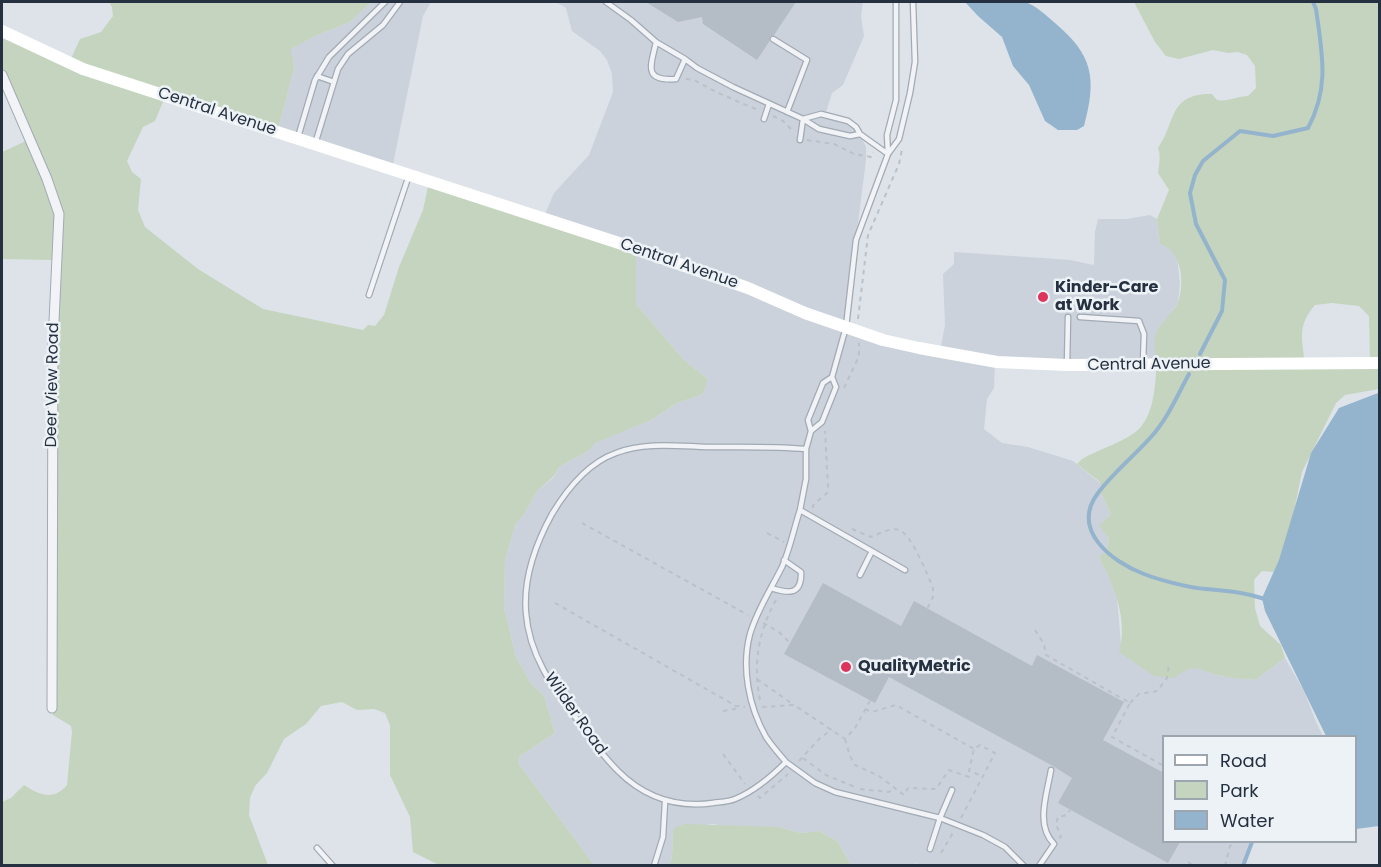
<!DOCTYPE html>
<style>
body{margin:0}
#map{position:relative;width:1381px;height:867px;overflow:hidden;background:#dde3e9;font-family:Poppins,sans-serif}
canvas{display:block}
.frame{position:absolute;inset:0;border:3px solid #253141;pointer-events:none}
.legend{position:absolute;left:1162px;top:735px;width:195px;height:108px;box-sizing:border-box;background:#edf2f6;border:2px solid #9da5ae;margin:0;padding:8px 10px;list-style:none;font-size:18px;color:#253141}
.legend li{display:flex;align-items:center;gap:12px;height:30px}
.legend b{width:30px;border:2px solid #9da5ae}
</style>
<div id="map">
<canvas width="1381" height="867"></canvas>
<div class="frame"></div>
<ul class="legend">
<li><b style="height:8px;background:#fff"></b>Road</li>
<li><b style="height:16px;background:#c5d4be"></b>Park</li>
<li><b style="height:16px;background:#94b4cd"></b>Water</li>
</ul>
</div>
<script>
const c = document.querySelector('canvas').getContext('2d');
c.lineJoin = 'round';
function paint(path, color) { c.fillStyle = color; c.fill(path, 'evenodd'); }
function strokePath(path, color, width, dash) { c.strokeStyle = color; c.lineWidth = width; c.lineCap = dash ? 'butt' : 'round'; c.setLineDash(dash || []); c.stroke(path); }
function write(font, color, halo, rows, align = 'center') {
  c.font = font + ' Poppins,sans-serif'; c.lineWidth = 5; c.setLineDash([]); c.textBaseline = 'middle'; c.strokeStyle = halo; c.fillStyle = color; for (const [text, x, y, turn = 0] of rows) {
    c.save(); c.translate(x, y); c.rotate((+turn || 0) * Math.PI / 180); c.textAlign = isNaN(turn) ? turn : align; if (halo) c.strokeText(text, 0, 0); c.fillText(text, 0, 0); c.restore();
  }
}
paint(new Path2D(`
 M371,2h60l-8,14 -31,153 -115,-36 17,-64 -4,-20 23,-12 37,-15z
 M556,2h307l-2,14 3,20 -21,49 -11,8 -6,19 30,15 10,20v13l-21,165 95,27 5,-27 -2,-51 11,-10v-12l116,8 24,5 1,-33 3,-13h29l23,-4 7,4 3,25 7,2 10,10 3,27 -2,19 -8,13 -15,45 -160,3 -1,25 -7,11 -3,30 18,14 26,4 45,14 27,22 1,10 10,21 -11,12 9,12 -2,14 -8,6 12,19 6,20 4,48 64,25 12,-3 24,9 34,4 30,-22 19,33 12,31 7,14h-159v106h90l-13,23 -320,1 -6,-3v3l-64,-1 -14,-24 -18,-10 -18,2 -23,-6h-49l-16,-3 -40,5 -1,27 -2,9h-76l-76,-102 2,-7 35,-23 -11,-37 -14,-14 -14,-25 -12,-49 1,-48 10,-35 9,-11 14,-24 16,-13 5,-10 29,-16 6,-8 57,-23 26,-17 26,-9 5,-15 -24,-19 -48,-56v-52l-93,-33 11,-26 35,-38 24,-63 -1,-18 -5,-14 -7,-9 -28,-20 -6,-23z`), '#cbd2db');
paint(new Path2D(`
 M109,2h262l-21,20 -37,15 -22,12 3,20 -17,64 -112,-36 -10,24 -12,6 -16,34 5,11 9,7 -3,31 7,17 53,42 65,40 100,21 5,-5 7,1 9,-11 15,-48 24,-57 6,-28 207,70v52l48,56 24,19 -5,15 -26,9 -26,17 -56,23 -7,8 -29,16 -5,9 -16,14 -14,24 -9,11 -10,35 -1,48 12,49 14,25 14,14 11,37 -35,23 -2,7 76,102h-155l-26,-13 -3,-35 -20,-42v-50l-5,-12 -11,-4 -17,1 -15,-8 -21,4 -15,18 -22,15 -17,34 -12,13 -5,12 -1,17 19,50h-266v-63l9,-4 13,-13c15,10 30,16 43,0l5,-53 -1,-6 -18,-11 -2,-15 3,-440 -52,-1v-107l24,-11 -24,-63v-46l67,31 11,-24 21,-7 12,-16 -1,-9z
 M1134,2h245v387l-34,6 -9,8 -34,69 -12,58 -2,21 -14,21 -12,-1 -8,9 1,28 5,18 21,19 4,13 -30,22c-11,-2 -22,-1 -33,-4 -23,-5 -25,-15 -48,2l-20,-2 -35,-24c9,-29 -4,-68 -20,-94l3,-4 5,-2 2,-14 -10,-12 12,-12 -10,-21 -1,-11 -23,-18 5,-5c17,-10 43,-17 57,-30 13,-13 16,-38 17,-56 1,-12 -3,-24 -1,-36 2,-12 18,-23 23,-35 7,-19 4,-52 -18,-58l-3,-25 12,-29 -11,-17c1,-7 3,-19 0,-25 18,-25 10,-55 54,-54l5,6c10,2 21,-4 31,-4l8,-8 -1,-22 -8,-11 -9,-3 -10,1 -15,-3 -34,9 -13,-3 -11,-14zM1332,303l27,3 10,10 1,45 -65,3c-3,-26 -8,-38 10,-59z
 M684,824l94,3 23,6 18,-2 18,10 14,24h-181l2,-9 1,-27z`), '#c5d4be');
paint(new Path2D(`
 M965,2c12,-1 51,-2 60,0 10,3 22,14 30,21 38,32 42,55 29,103l-7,4h-19l-13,-9 -16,-36 -16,-19 -11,-29 -24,-21z
 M1378,393h2l-1,433 -23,3v-93h-30l-61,-125 -3,-13 17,-38 32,-107 28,-45z`), '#94b4cd');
strokePath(new Path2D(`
 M1200,354l22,-43 3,-31 -29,-56 -6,-31 5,-18 8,-14 37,-30 33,5 35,-8c22,-41 14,-75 8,-119l-3,-7
 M1189,374c-12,22 -21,44 -38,63 -17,19 -38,36 -53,56 -28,37 14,69 46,81 15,6 46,14 62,15 20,2 39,3 59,10
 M1243,866l9,-24`), '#94b4cd', 4);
paint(new Path2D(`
 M646,2h150l-22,33 -4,1 -1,6 -12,18 -54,-36 -1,-7 -24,5z
 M823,583l78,43 13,-25 118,65 5,-11 87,47 -21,38 61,33v69h16l-12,21 -110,-60 14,-25 -19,-12 -164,-89 -14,26 -91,-49z`), '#b4bcc6');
const service = new Path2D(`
 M606,2l25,18 25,22 29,17 12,9 36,19 70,32 16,10 31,7 10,-2
 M773,39l34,21 -20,52
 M656,42c-4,21 -15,40 20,37l9,-20
 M317,76l17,6
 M764,119l5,-15
 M803,119l18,-5 27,7 8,6 4,7 28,20 -32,86 -10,87 -14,50 4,10 -14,35 -11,9 -5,18c-33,-3 -66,-2 -100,-2 -29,-1 -62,-5 -90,6 -28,10 -49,36 -64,61 -17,31 -29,64 -26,99 3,41 26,74 50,105 13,19 26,37 42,53 27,27 58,37 95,32 7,-1 15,-1 22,-4 20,-8 36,-22 51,-37l29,21 20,9 105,26 43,17 22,12 19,19
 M298,137l17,-57 14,-23 56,-55
 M800,140l3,-21
 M315,144l23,-75 10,-15 35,-29 17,-23
 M888,154l11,-15 11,-46 5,-31 -2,-60
 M888,154l-1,-19 9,-35v-98
 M369,295l40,-120
 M1080,317l59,4 5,13 -1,29
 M1067,365l1,-48
 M811,431l-3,-11 15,-37 9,-6
 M806,449v30l-6,31 105,60
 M860,575l12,-24
 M771,588c18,6 31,7 30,-16l-17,-12
 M786,762c-7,-8 -14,-16 -20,-25 -17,-30 -25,-69 -16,-103 7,-24 21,-45 32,-67 8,-18 12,-39 18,-57
 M317,848l16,18
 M930,849l10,-31 12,-28
 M654,866l9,-29 2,-35
 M1039,866l15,-22c-19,-19 -7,-50 -3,-74`);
const minor = new Path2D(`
 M2,75l45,104 12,35 -6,129 -1,365`);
strokePath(service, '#a2aab3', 7);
strokePath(minor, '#a2aab3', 11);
strokePath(new Path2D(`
 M686,79l8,1 22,12 44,19
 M773,116l10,5 10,10
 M807,140l27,4 20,10 17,3 2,-5
 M858,319l10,-84 31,-71 3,-15
 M844,388l15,-32v-13
 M813,508v-3l14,-12 1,-6 -3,-56
 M582,523l166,92
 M852,529l19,8c8,-3 20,-10 28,-7 12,3 29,46 34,58v9l-6,12
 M767,533l17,9
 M555,603l181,103 9,1
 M763,623l16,9 11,11
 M1035,630l9,14 2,11 84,48 -18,34 52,29
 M757,679l37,26
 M760,700c-7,-36 -2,-68 16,-100h4
 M1130,703l9,-9 18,-3 10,-13 2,-14
 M762,707l32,-2 51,34 10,-11 15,-27
 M865,709l7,3 24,-7 78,44
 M723,711l12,-2 1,-3
 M845,739l5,17 5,9 24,11 25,19 4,-7 28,1 13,-19 20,7v-6
 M723,754l22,30
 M803,758l23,17 29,12
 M799,761l22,-24 11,-7
 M860,789l29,3 5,-5
 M758,796l2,2 28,-24
 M961,818l34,-65 -15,-8 -6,4 -5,22 14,5
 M1059,838l2,-1 -5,-13 2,-7 9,-2 3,-5
 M941,853l13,-22
 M1188,862l6,4
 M1225,866l5,-20 4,-4`), '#bcc1c8', 2, [4.5, 4.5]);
strokePath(service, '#f1f3f7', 4.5);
strokePath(minor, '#f1f3f7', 9);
strokePath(new Path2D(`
 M2,31l81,38 539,175 126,44 57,25 78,27 36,8 78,14 70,3 313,-2`), '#fff', 12);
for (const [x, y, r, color] of [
 [1043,297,6,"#dc345a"],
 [846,667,6,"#dc345a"]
]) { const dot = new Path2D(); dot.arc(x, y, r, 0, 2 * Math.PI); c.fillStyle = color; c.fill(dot); strokePath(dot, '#edf2f6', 2); }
write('16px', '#253141', '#edf2f6', [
 ["Central Avenue",217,112,18],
 ["Central Avenue",679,264,19],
 ["Central Avenue",1149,365,-1],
 ["Deer View Road",53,385,-89],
 ["Wilder Road",575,714,55]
]);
write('bold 16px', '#253141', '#edf2f6', [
 ["Kinder-Care",1055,288],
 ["at Work",1055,306],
 ["QualityMetric",858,667]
], 'left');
</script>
